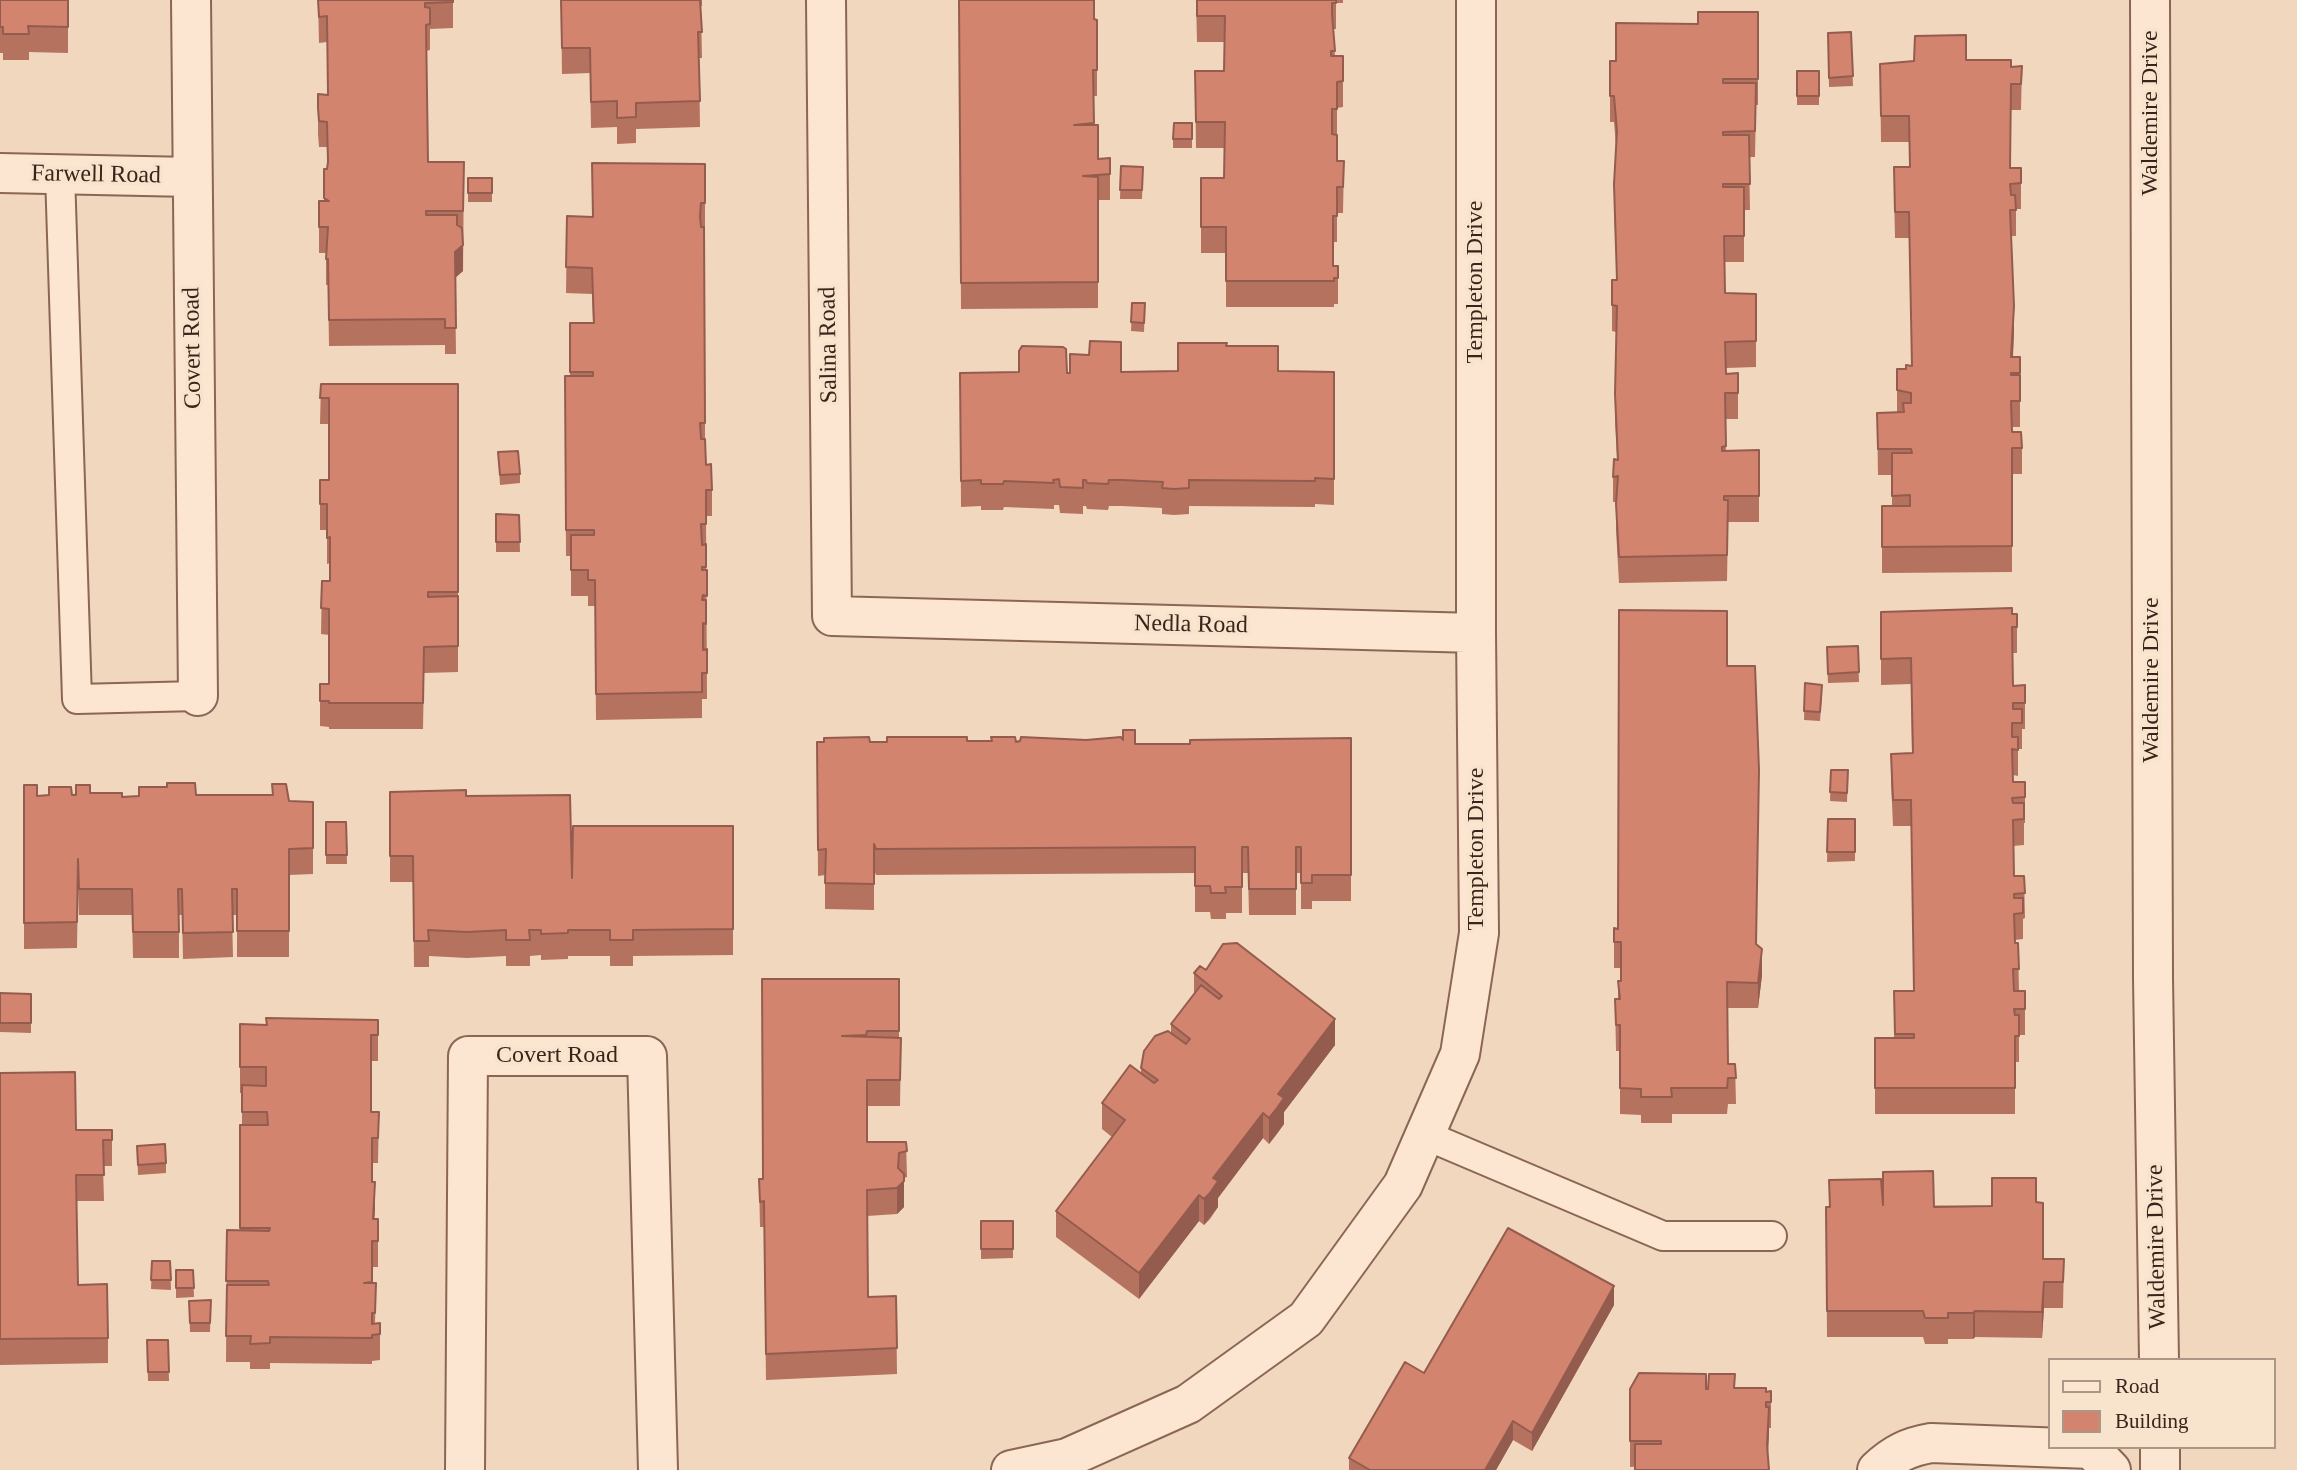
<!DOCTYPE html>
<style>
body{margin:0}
#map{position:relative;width:2297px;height:1470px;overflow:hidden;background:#f1d7bd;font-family:Georgia,serif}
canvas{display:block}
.legend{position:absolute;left:2048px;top:1358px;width:228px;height:91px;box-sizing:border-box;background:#f8e3cd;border:2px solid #ac9686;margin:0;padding:9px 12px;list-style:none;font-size:21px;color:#39231b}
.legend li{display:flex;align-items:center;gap:14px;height:35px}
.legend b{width:35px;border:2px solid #ac9686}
</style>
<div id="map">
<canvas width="2297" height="1470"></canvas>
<ul class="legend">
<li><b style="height:9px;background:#fce6d1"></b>Road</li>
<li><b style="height:19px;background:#d3846f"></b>Building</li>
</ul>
</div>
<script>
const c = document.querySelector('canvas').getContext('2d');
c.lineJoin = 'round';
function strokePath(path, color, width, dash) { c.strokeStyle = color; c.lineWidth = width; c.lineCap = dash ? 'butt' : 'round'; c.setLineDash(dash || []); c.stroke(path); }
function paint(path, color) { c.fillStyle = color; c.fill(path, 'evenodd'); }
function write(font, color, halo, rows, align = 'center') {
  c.font = font + ' Georgia,serif'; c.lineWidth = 7; c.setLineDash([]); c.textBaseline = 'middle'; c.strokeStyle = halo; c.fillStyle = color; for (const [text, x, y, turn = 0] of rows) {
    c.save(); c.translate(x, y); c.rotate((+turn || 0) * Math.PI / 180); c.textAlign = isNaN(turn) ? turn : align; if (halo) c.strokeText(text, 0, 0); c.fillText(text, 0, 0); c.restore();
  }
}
const lane = new Path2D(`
 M60,174l17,525 121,-3
 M1425,1135l238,101h109`);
const street = new Path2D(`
 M191,0l7,696
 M826,0l6,616 644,17
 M2150,0l3,978 6,382
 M0,173l191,4
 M2160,1447v23
 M465,1470l3,-414h179l11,414
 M1011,1470l56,-12 121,-54 118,-85 97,-134 57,-131 19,-121 -3,-300v-633
 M1877,1470c17,-16 31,-23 54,-27l160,6 20,21`);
strokePath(lane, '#8b6655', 32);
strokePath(street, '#8b6655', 42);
strokePath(lane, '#fce6d1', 28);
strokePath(street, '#fce6d1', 38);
paint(new Path2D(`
 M0,0h68v53l-39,-1v8h-26v-7h-3z
 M318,0h135v28l-23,1v21l-4,1 2,111h36l-1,109 -8,7 1,76h-11v-9l-116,1 -1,-61h-2v-32h-7v-52h5v-32h3v-22h-8l-1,-13v-40l10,1 -1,-53 -8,1z
 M561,0h141v6h-1l1,52h-3l1,69 -64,2v14l-19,1v-17l-26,1 -1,-55 -28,1z
 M959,0l138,20v76h-3v29l4,34 12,-1v42h-12v108l-137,1z
 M1196,0h147v3h-7v26h-3l2,27h8v51l-6,1v53h7l-1,52h-6v29h-4v24h5v38h-4v3h-108v-54h-25v-75h23l1,-30h-29l-1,-77h29v-29h-27z
 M1758,12v93h-2l-1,52h-6l1,53h-6v52h-19v31l31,1v73l-30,1v6l12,-1v46h-13l1,32 33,-1v72h-31l-1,59 -108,2 -3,-53v-28h-3v-25l4,-18 -2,-39 1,-88 -4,-1v-51h5l-3,-70 2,-63 -2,-25h-4v-61h6l82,-37z
 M1851,32l2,54 -24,1 -1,-54z
 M1966,60l45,7 11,-1 -1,44h-10l-1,58h11v41h-5v27h-5l3,95 -1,26 7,16v54h-8v5l10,16v26h-10v98l-130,1v-67h10v-31h-14l-1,-62 20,-1v-43h9l6,-3 -3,-128h-14l-1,-45v-26h15v-25h-28l-1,-78z
 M1797,71h22v34h-22z
 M1192,123v25h-19v-9z
 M705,164v285l1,16 6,25v26h-6l1,183h-5v19l-106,2 -1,-114h-7v-10h-17v-40h-5l-1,-180h5v-53h23l-1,-29 -26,-1 1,-77 25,1z
 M1121,166l22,1 -1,32h-22z
 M468,178h24v24h-24z
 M1132,303h13l-1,29 -13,-1z
 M1226,346l52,25 56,1v133l-19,-1v3l-126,-1v8l-15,1 -12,-1v-6l-40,-2h-13l-1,4 -21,-1 -1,-3h-3v8l-23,-1 -1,-8h-5v4l-50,-2 -1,3h-22v-4l-20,1 -1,-134h107l111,-2z
 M321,384h137v288l-34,1 -1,56h-94v-2l-9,-1v-42h9v-49l-8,-1 1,-53h8v-18l-3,1v-34h-7v-50h9v-56h-9z
 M498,452l22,22v9l-20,2z
 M496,514l23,1 1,37h-24z
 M1881,612l136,2v39h-5l1,33 12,17v26h-3v20h-4v27l-5,-1v7h12v41h-1v22l-11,1 1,30h10l1,42 -2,1v20l-8,1v3h3l1,48h6v44h-6v27h-4v52h-140v-76h19v-47h20l-3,-165h-18l-2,-46v-26l21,-1 -1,-69 -30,1z
 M1858,646l1,36 -31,1 -1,-26z
 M1727,666l30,278 5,31 -4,33h-31l1,56h7l1,40h-8l-1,10h-55v9h-31v-8l-21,-1v-63h-4l-1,-52h3v-18h3v-13h-7v-40l4,1z
 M1805,683l17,11 -2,27 -16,-1z
 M1351,738v163h-39v8h-11v-36h-5v42h-47l-1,-42h-6v40h-16v6h-15l-1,-7h-15v-39l-319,2 -2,-5v40l-49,-1v-34l-7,1 -1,-134 306,-2 12,4h55z
 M1831,770h17l-1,32 -17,-1z
 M272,784l17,17 24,1v72l-24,1v82h-52v-42h-5l1,42 -50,2 -1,-44h-3v43h-46l-1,-43h-53l-1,-30 -1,63 -53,1v-164l13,11 53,-3 32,4 150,-2z
 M390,792l76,4 106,82 161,-52v129l-100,1v10h-23v-10h-42v3l-27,1v-5l-11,1v10h-24v-10l-39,2 -38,-2v11h-15l-1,-85h-23z
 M1828,819h27v42l-28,1z
 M326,822h20l1,42h-21z
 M1206,970l129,75 -51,67v12l-7,10 -8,10 -6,-6 -45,60v9l-8,12 -6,6 -5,-4 -60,78 -83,-62v-26l56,-74 -10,-8v-26l39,-29v-6l30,-34v-10l23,-31v-20z
 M899,979v59h2l-1,68h-33v36h39l1,35 -3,1v29l-7,7 -30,2 1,81 28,-1 1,78 -131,6 -2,-153h-4l-1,-48h4z
 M0,993l31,1v39l-31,-1z
 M378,1020v41h-7v51h8l-1,51h-6v19l3,26 -1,11h4v48h-6v16h4l-1,41 5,-1v37l-8,1v3l-102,-1v6h-20v-7h-24l1,-132 13,1v-106h2v-32h-2v-69l26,1z
 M0,1073l76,57 36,10v26h-9l1,35h-28l2,84 30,53v25l-108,2z
 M137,1146l29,17v10l-28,2z
 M1829,1180l54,25 103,1 50,-4 7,57h21l-1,49h-19l-2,30 -67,-1 -2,2h-25v5h-23l-2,-7h-96l-1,-130h3z
 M981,1221h32v37l-32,1z
 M152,1261h18l1,29 -20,-1z
 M176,1270h17l1,27 -18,1z
 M211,1300l-1,32h-20l-1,-31z
 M1614,1305l-82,146 -19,-11 -17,30h-147v-12l75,-85z
 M147,1340h21l1,41h-21z
 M1734,1388l32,4 5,-1v37h-2l-1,28 -138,11v-78z`), '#b5725f');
paint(new Path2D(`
 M463,245v26l-8,7v-26z
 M2014,306v25l-2,42 -1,-16z
 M1762,949v26l-4,33v-25z
 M1335,1019v26l-51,67v12l-15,20v-26l9,-24z
 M1263,1113v25l-45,60v9l-14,18v-26l9,-21z
 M904,1181v26l-7,7v-26z
 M375,1182v26l-2,37v-26z
 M1199,1195v26l-60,78v-26z
 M2044,1282v26l-2,30v-26z
 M1614,1286v19l-82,146v-18z
 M1975,1311v26l-2,2v-26z
 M1769,1407v26l-2,37v-25z
 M1513,1421v19l-17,30h-11z`), '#945c4e');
const building = new Path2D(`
 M0,0h68v27l-40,-1 1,8h-26v-7h-3z
 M318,0h135v2l-28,1v4l5,1v16l-4,1 2,137h36l-1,49h-37v4h31v10l5,3 1,17 -8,7 1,76h-11v-9l-116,1 -1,-61h-2l2,-32h-9v-26h10l-5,-3v-29h3l1,-7 -1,-40 -8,-1 -1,-13v-14l10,1 -1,-79 -8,1z
 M561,0h139l2,32h-4l2,69 -64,2v14l-19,1v-17l-26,1 -1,-54h-28z
 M959,0h135v19l3,1v50h-4l1,53 -20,2h24v34l12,-1v16l-27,2 15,1v105l-137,1z
 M1197,0h139v3h-4v11l3,37h-4v5h12v25l-6,1v27h-5v25l5,1v26h7l-1,26h-6v29h-4v50h5v12h-4v3h-108v-54h-25v-49h23l1,-56h-29l-1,-51h29l1,-55h-28z
 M1698,12h60v67h-35v4h33l-1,48 -32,1v3h26l1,49h-27v3h21v49h-20l1,57 31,1v47l-31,1 1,32 12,-1v20h-13l1,53 -4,1v4l37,-1v46h-35v4h4l-1,55 -108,2 -3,-53 2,-28 -5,1 1,-18 4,1 -3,-66 2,-88 -5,-1v-25h5l-3,-96 3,-53 -3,-35h-4v-35h6v-38l82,1z
 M1851,32l2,44 -24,2 -1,-45z
 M1966,35v25h45v7l11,-1 -1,18h-10l-1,84h11v15l-11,1 1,11h4l1,15h-6l4,96 -3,51h9v16h-9v2h9v26h-9l1,31h9l1,16h-10v98l-130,1v-41h28v-11l-18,1v-43h20l-1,-4h-33l-1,-36 27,-1 -1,-9h8v-10l-14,-3v-21h9v-4l6,1 -3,-154h-14l-1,-45h16l-1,-51h-28l-1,-52 34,-3 1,-25z
 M1797,71h22v25h-22z
 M1174,123h18v16h-19z
 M592,163l113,1v39h-4l-1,13 1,11h3l1,196h-5l1,16h4l1,26 5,-1 1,26h-6v34h-5l1,21 4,-1v23h-4v3h5v26l-4,-1 -1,5h4v24l-3,-1v27l4,-1v24h-5v19l-106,2 -1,-114h-7v-10h-17v-35h23v-5h-28l-1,-154h28v-4h-23v-49h24l-2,-55 -26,-1 1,-51 26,1z
 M1121,166l22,1 -1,23h-22z
 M468,178h24v15h-24z
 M1132,303h13l-1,20 -13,-1z
 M1090,341l31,1v30l57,-1v-28h49l-1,3h52v25l56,1v107l-19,-1v3l-126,-1v8l-15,1 -12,-1 1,-6 -41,-2h-13l-1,4 -21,-1 -1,-3h-3v8l-23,-1 -1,-8 -6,1 1,3 -50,-2 -1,3h-22v-4l-20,1 -1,-108 59,-1v-21l3,-5 41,1 3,2 1,24h3v-19l19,1z
 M321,384h137v208h-30v5l30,-1v50l-34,1 -1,56h-94v-2h-9v-17h9v-75l-8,-1 1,-27h8v-44l-3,1v-34h-7v-24h9v-82h-9z
 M518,451l2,23 -20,1 -2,-23z
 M496,514l23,1 1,27h-24z
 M2012,608v6h5v13h-5l1,59 12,-1v18h-12v6h9v14h-10v14h6v13l-6,-1 1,33h12v15l-13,1 1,5h11v16l-11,1 1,56h10l1,17 -11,1v4h9v15l-9,1 1,29h3l1,26h-6l1,22h11v18h-11l1,6h4v21h-4v52h-140v-50h39v-4h-19l-1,-43h20l-3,-191h-18l-2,-46 22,-1 -2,-95 -30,1v-47z
 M1619,610l108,1v55h28l4,104 -3,174 6,5 -4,34 -31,-1 1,82h7l1,14h-8l-1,10h-56l1,9h-31v-8l-21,-1v-63h-4l-1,-26h5l-2,-18h3v-39h-7v-14l4,1z
 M1858,646l1,26 -31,2 -1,-27z
 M1805,683l17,2 -2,27 -16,-1z
 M1123,730h12v14h55v-4l161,-2v137h-39v8h-11v-36h-5v42h-47l-1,-42h-6v40h-17l1,6h-15l-1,-7h-15v-39l-319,2 -2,-5v40l-49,-1 1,-34 -8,1 -1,-108h7v-4l45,-1 1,5h17v-5h80v4h25l-1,-4h24l1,5 4,-1 1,-4 65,3 35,-3 2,3z
 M1831,770h17l-1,23 -17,-1z
 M167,783h28l1,12h77l-1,-11h14l3,17 24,1v46l-24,1v82h-52v-42h-5l1,43 -50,1 -1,-44h-4l1,43h-46l-1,-43h-53l-1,-30 -1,63 -53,1v-138h13v11l12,-1v-8h22l1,8h4v-10h14v8h32v4l17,-1v-9h28z
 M466,790v6l104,-1 2,83 1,-52h160v103l-100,1v10h-23v-10h-42v3l-27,1v-4h-12l1,10h-24v-10l-39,2 -39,-2 1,11h-15l-1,-85h-23v-64z
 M1828,819h27v33h-28z
 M326,822h20l1,33h-21z
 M1237,943l98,76 -57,75 6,4 -7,10 -8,10 -6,-5 -50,65 5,3 -8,12 -6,6 -5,-4 -60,78 -83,-62 69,-91 -23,-17 28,-38 24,18 4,-3 -17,-12 3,-17 11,-15 13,-5 18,13 4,-5 -19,-15 30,-39 18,14 3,-3 -28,-23 6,-7 6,4 17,-26z
 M762,979h137v52h-32l-1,4 -24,1 59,2 -1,42h-33v62h39l1,9 -8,2 -1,15 6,6v7l-7,7 -30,2 1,107 28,-1 1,52 -131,6 -2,-153 -4,1 -1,-23h4z
 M0,993l31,1v29h-31z
 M266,1018l112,2v15h-7v77h8l-1,26h-6v44h3l-2,37h5v22h-6v41l-8,1h12l-1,30h-3v11l8,-1v11l-8,1v3l-102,-1v6l-20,1 1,-8h-25l1,-51h42l-1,-4h-42l1,-51 42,1 1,-3h-30v-103h28l-1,-13h-25v-27l24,1v-19h-26v-43l27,1z
 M75,1072l1,58h36v10h-9l1,35h-28l2,110 29,-1 1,54 -108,1v-266z
 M165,1144l1,19 -28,2 -1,-19z
 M1933,1171l1,36 58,-1v-28h44v24l7,1v56h21l-1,23h-19l-2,30 -67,-1 -2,2h-25v5h-23l-2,-7h-96l-1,-104h4l-1,-27 52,-1 2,26v-33z
 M981,1221h32v28h-32z
 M1508,1228l106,58 -82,147 -19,-12 -28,49h-115l-21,-12 56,-96 19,11z
 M152,1261h18l1,19h-20z
 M176,1270h17l1,18h-18z
 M211,1300l-1,23h-20l-1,-22z
 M147,1340h21l1,32h-21z
 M1639,1373l67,1v15h2l1,-15h26l-1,14h32v4l5,-1v11h-5v5h3l-2,38 2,25h-134v-26h26v-3h-31v-52z`);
paint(building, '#d3846f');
strokePath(building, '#945c4e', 2);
write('24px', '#39231b', '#f8e3cd', [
 ["Waldemire Drive",2151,113,-90],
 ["Farwell Road",96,175,1],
 ["Templeton Drive",1476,282,-90],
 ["Salina Road",829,345,-91],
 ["Covert Road",193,348,-91],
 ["Nedla Road",1191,625,1],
 ["Waldemire Drive",2152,680,-90],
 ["Templeton Drive",1477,849,-90],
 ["Covert Road",557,1056],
 ["Waldemire Drive",2157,1247,-91]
]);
</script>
